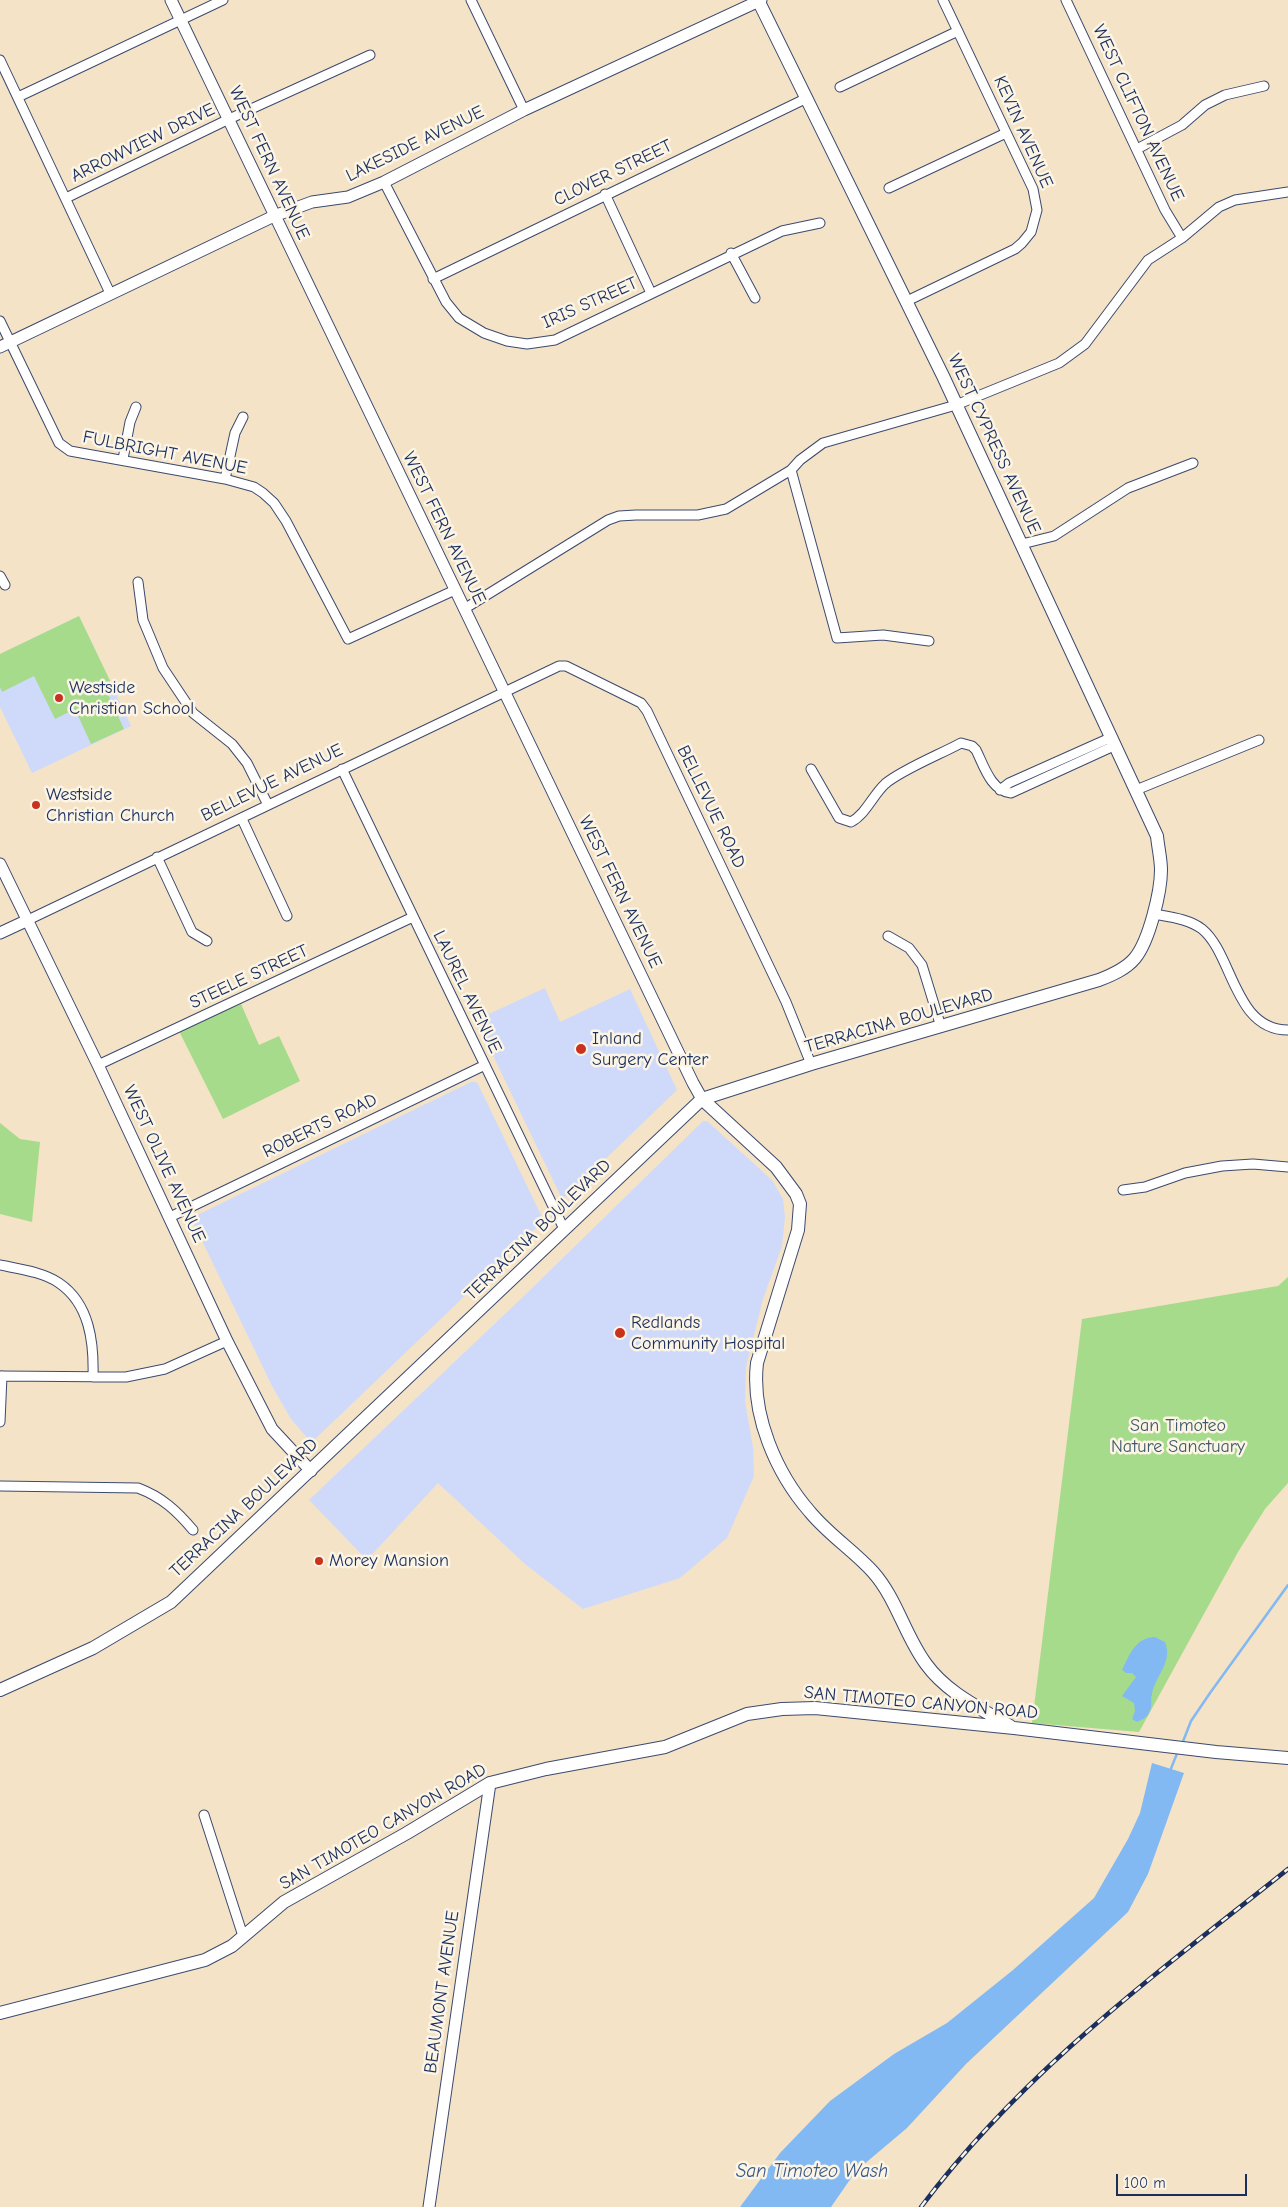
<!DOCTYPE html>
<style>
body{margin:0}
#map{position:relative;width:1288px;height:2207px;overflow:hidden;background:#f4e3c6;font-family:"Comic Neue",sans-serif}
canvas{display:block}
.scale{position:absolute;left:1116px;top:2174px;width:131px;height:22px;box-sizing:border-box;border:2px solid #1b2f5e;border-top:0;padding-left:6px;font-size:15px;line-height:18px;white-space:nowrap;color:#1b2f5e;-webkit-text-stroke:4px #fcf5e5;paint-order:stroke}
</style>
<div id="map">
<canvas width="1288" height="2207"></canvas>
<div class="scale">100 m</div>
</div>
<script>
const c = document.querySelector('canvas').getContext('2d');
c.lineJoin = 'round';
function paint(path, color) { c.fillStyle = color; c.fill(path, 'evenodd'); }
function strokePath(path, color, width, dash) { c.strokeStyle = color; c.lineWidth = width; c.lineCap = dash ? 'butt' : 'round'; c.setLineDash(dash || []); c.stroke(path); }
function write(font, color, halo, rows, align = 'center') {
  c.font = font + ' "Comic Neue",sans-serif'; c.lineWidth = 5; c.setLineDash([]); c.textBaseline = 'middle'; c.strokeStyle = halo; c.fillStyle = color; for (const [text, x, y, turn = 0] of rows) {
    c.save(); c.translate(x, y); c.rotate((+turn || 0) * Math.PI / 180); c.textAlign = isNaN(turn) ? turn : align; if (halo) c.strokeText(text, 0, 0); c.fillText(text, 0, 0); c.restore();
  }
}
paint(new Path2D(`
 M79,616l52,110 -99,47 -32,-66v-53z
 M545,988l15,34 70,-33 47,101 -112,108 -4,-1 -85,-177z
 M471,1082h5l2,2 63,131 -3,11 -225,215h-3l-19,-22 -19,-33 -80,-166 1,-3z
 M703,1121h4l65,59 11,19 2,18 -3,29 -19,53 -17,68 -1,34 8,46 1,29 -27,62 -47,40 -97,31 -58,-45 -87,-81 -71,77 -58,-60 216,-205z`), '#cfdafa');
paint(new Path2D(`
 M79,616l35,73 -7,3 17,37 -33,15 -16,-35 -20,10 -21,-43 -32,16 -2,-5v-33z
 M241,1004l18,41 20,-9 21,45 -77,38 -44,-88z
 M0,1123l20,16 20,3 -8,80 -32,-8z
 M1288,1277v206l-23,26 -27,43 -99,180 -107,-9 50,-404 196,-33z`), '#a6db8b');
paint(new Path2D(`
 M1155,1637l10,5c8,21 -9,32 -13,52 -2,7 1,12 -3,19 -2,5 -8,7 -12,9l-5,-3 3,-8 -1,-8 -12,-7 14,-19 -4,-4h-6l-4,-3c8,-16 13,-32 33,-33z
 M1152,1763l32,10 -36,101 -20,38 -162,152 -59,64 -51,43 -25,36h-91l40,-54 50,-52 64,-47 53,-31 66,-53 81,-72 34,-59 12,-26z`), '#83b9f2');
strokePath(new Path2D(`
 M1182,1744l9,-23 19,-28 78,-108
 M1170,1771l8,-20`), '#83b9f2', 2.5);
const minor = new Path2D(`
 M471,0l53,110
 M1066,0l99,210 17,28
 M0,60l110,233
 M840,87l118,-56
 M18,97l205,-97
 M1137,149l45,-24 23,-20 20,-10 39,-9
 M384,182l62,120 13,16 25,15 23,8 20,3 28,-4 227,-109 38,-8
 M889,188l117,-55
 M605,194l46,99
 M66,198l163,-79 141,-64
 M731,253l24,45
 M433,279l374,-181
 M907,301l108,-52 7,-6 9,-11 6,-22 -4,-21 -90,-189
 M0,321l59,122 11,8 155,28 29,8 9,6 11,10 12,18 62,118 107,-49
 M123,459l7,-37 6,-15
 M791,470l46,168 46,-3 46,6
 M225,479l10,-46 8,-16
 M1022,544l32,-8 74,-48 65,-25
 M0,576l5,9
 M138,582l5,38 20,48 30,45 39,31 15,19 21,42
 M464,609l144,-89 11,-4 17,-1h62l28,-6 65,-39 9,-10 23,-17 133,-38 103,-42 26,-19 63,-84 34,-22 37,-31 16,-7 53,-8
 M342,769l222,460
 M811,769l28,49 12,4c15,-8 22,-27 34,-38 16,-14 56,-30 76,-41l11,3 4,4c8,16 15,41 35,43l105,-48
 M1000,790l9,-7 103,-46
 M1136,790l123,-50
 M242,819l45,97
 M157,857l35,75 15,9
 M1154,914c16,3 35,5 48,15 31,25 32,101 86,101
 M28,920l531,-254h7l75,37 6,8 139,291 25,62
 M888,936l21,12 13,17 19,62
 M98,1065l315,-148
 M1123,1190l22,-3 40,-14 37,-7 31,-2 35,3
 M170,1217l315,-152
 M0,1265c19,4 43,7 59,18 31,21 35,60 34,94
 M0,1376l126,1 39,-8 62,-28
 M0,1422l2,-46
 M0,1486l138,2c24,9 39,23 55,42
 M204,1815l39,121`);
const tertiary = new Path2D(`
 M171,0l522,1083 9,16
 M0,347l274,-131 38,-14 36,-5 36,-15 140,-72 237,-110
 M0,864l98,201 129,276 45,88 39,42
 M0,933l28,-13
 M429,2207l61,-424`);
const secondary = new Path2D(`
 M702,1099l74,68 20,27 4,10 -2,26 -41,133c-6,52 19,110 53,149 19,23 44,39 63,60 24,27 32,64 53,92 21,29 54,44 84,62
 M0,1690l93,-42 78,-46 531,-503 109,-35 288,-84c13,-5 27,-11 36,-22 14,-17 26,-66 26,-88 0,-11 -3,-23 -4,-34l-214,-460 -185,-376
 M0,2013l205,-53 27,-14 52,-44 123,-69 83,-50 56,-14 119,-22 82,-33 35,-5 33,-1 199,20 202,24 72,6`);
strokePath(minor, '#3c4a6e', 11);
strokePath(tertiary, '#3c4a6e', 13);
strokePath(secondary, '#3c4a6e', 14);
strokePath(minor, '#fff', 9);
strokePath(tertiary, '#fff', 11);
strokePath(secondary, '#fff', 12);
const rail = new Path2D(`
 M921,2207c104,-138 234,-232 367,-338`);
strokePath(rail, '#1b2f5e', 4.5);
strokePath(rail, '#fcf5e5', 2.5, [8]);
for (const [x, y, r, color] of [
 [59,698,5,"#c8321e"],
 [36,805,5,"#c8321e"],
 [581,1049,6,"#c8321e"],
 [620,1333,6,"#c8321e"],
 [319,1561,5,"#c8321e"]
]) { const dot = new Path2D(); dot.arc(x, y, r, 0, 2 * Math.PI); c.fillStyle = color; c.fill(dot); strokePath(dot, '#fcf5e5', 2); }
write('18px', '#1b2f5e', '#fcf5e5', [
 ["WEST CLIFTON AVENUE",1138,113,65],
 ["KEVIN AVENUE",1023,132,66],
 ["ARROWVIEW DRIVE",143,143,-26],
 ["LAKESIDE AVENUE",415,144,-26],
 ["WEST FERN AVENUE",269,163,65],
 ["CLOVER STREET",613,173,-26],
 ["IRIS STREET",590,303,-24],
 ["WEST CYPRESS AVENUE",994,444,65],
 ["FULBRIGHT AVENUE",165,453,11],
 ["WEST FERN AVENUE",444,528,64],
 ["BELLEVUE AVENUE",272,783,-26],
 ["BELLEVUE ROAD",711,807,64],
 ["WEST FERN AVENUE",620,892,64],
 ["STEELE STREET",249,977,-25],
 ["LAUREL AVENUE",467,992,64],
 ["TERRACINA BOULEVARD",899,1021,-16],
 ["ROBERTS ROAD",320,1126,-26],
 ["WEST OLIVE AVENUE",164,1164,65],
 ["TERRACINA BOULEVARD",538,1230,-44],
 ["TERRACINA BOULEVARD",244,1508,-43],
 ["SAN TIMOTEO CANYON ROAD",921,1703,5],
 ["SAN TIMOTEO CANYON ROAD",383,1827,-30],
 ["BEAUMONT AVENUE",442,1992,-82]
]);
write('18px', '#1b2f5e', '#fcf5e5', [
 ["Westside",69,688],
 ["Christian School",69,709],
 ["Westside",46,795],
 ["Christian Church",46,816],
 ["Inland",592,1039],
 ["Surgery Center",592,1060],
 ["Redlands",631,1323],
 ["Community Hospital",631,1344],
 ["Morey Mansion",329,1561]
], 'left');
write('18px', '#3e5a69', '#fcf5e5', [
 ["San Timoteo",1178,1426],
 ["Nature Sanctuary",1178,1447]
]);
write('italic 19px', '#3a588a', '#fcf5e5', [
 ["San Timoteo Wash",812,2172]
]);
</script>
